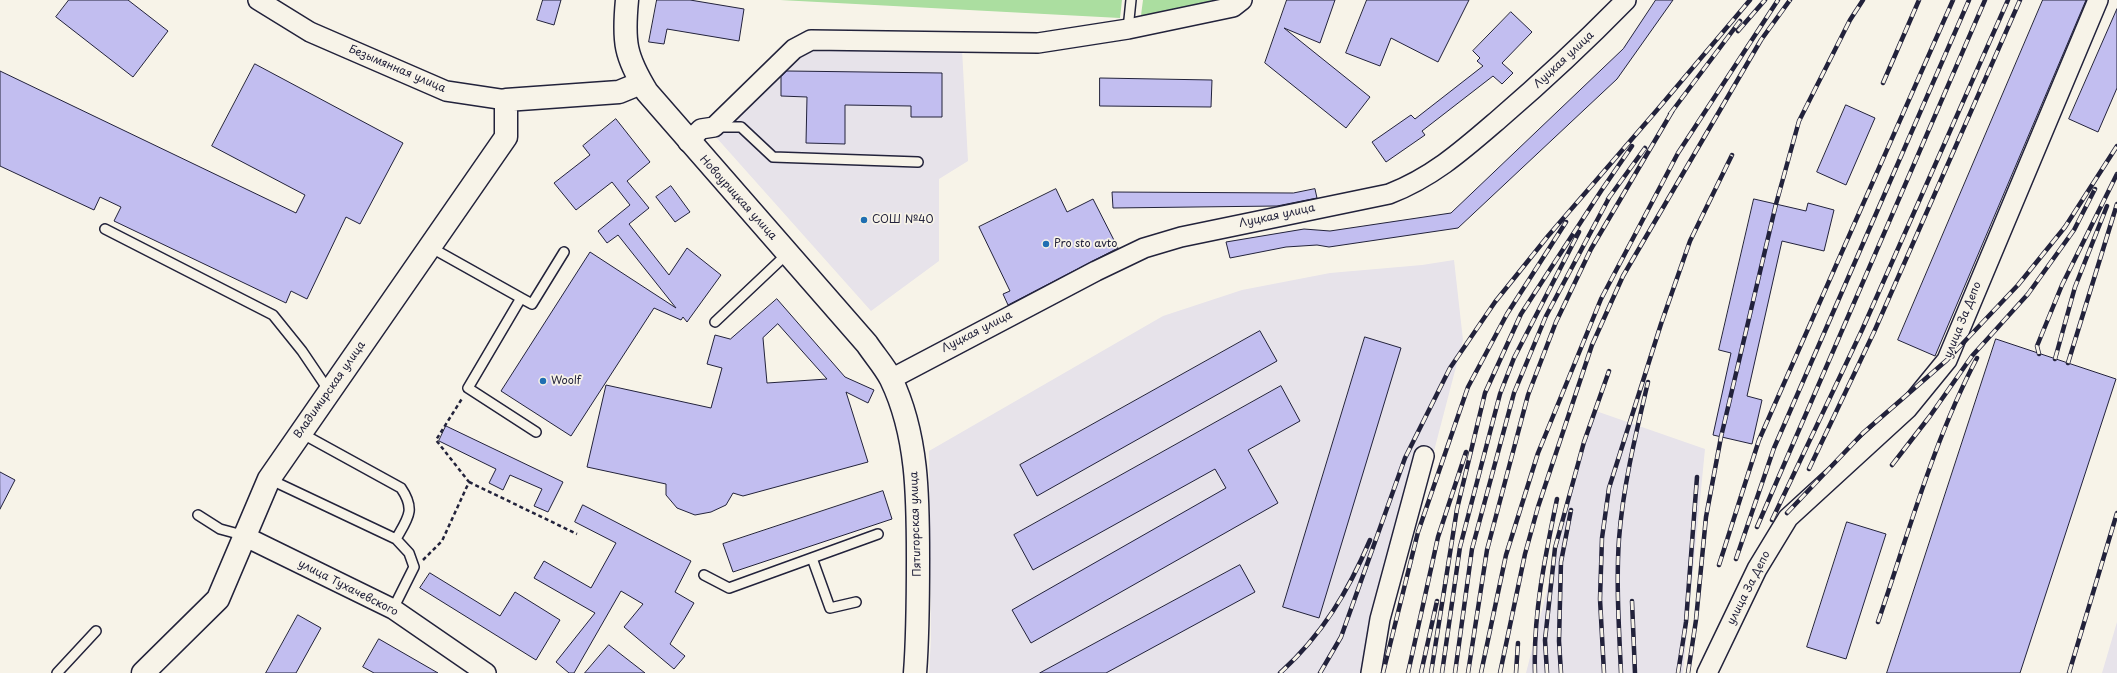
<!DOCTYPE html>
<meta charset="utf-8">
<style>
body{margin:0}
canvas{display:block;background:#f7f3e8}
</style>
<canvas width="2117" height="673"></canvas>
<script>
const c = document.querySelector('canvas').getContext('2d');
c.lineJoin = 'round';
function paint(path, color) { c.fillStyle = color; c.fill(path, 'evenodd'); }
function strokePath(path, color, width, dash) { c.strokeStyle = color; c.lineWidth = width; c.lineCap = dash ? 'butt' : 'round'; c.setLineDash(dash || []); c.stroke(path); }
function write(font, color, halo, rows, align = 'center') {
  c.font = font + ' "Playpen Sans",sans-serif'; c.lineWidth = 3.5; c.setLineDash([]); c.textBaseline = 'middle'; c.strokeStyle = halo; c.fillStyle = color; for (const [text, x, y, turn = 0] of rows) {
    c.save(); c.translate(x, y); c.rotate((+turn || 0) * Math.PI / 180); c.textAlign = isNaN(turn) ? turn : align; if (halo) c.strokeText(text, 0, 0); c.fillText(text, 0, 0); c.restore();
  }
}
paint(new Path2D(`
 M962,49l6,112 -29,18v82l-68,50 -156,-175 88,-85z
 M1454,260l9,80 -87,333h-447l2,-34 -2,-188 234,-135 79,-26 88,-17 92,-8z
 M1593,410l112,39 -22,224h-157z
 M2117,622v51h-15z`), '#e7e3ea');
paint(new Path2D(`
 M780,0h342l-2,18z
 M1143,0h74l-77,23z`), '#abdea0');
const building = new Path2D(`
 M69,0h59l40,31 -35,46 -77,-60z
 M543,0h18l-7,25 -17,-5z
 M657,0h33l54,9 -5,32 -72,-12 -3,15 -15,-2z
 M1287,0h48l-15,43 -36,-15 86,69 -24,31 -81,-65z
 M1367,0h102l-31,62 -47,-24 -11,28 -34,-13z
 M1656,0h17l-56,79 -159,149 -129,19 -12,-2 -31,2 -56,11 -4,-16 78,-13 26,2 121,-18 172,-164z
 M2043,0h43l-151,356 -37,-16z
 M2117,9v79l-19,44 -29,-13z
 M1511,12l21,20 -30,31 11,10 -11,11 -9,-8 -71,55 3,4 -39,27 -14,-20 36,-25 3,-2 4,4 68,-53 -6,-5 3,-3 -7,-7z
 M255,64l148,79 -43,81 -14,-7 -39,82 -16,-8 -5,12 -172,-82 7,-14 -21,-10 -6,13 -94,-44v-95l296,142 9,-18 -93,-49z
 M787,71l155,2v44h-31v-11l-66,-1v39l-39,-1 1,-46 -26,-1v-19z
 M1100,78l112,2 -1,27 -111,-1z
 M1846,105l29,13 -29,67 -29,-13z
 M616,119l34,43 -23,19 22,27 -20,16 40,51 18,-27 34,27 -34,47 -4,-5 -2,3 -27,-12 -83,128 -70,-45 89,-139 86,56 -58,-73 -11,8 -9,-12 32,-26 -18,-23 -36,28 -22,-27 36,-28 -7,-9z
 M671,186l19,26 -15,10 -19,-25z
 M1056,189l11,23 26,-13 25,49 -110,57 -5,-11 7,-3 -31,-64z
 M1315,189l2,9 -40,8 -164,2 -1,-16 181,1z
 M1754,199l52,12 2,-8 26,7 -10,41 -42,-10 -35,155 15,4 -10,44 -39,-9 18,-82 -12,-3z
 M777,299l68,78 29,13 -6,13 -22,-11 22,70 -125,34 -10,-3 -7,12 -15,7 -16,3 -18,-7 -11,-13v-11l-79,-17 19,-82 105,23 11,-40 -15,-4 8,-29 15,4zM778,324l49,55 -60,4 -4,-45z
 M1260,331l17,30 -240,135 -17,-31z
 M1365,337l36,11 -82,270 -36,-11z
 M1996,339l120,40 -96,294h-133z
 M1281,386l19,35 -52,29 30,53 -247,140 -19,-33 214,-122 -11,-19 -182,101 -19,-35z
 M446,426l117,56 -15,30 -14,-6 8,-17 -32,-14 -7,15 -14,-7 7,-14 -57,-28z
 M0,472l15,8 -15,29z
 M883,491l9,28 -159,53 -10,-28z
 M583,505l108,56 -16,31 19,11 -24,41 15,12 -11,13 -50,-42 19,-23 -22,-13 -47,82h-5l-13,-11 39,-49 -61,-35 10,-17 47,27 25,-45 -41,-21z
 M1847,522l39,12 -40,125 -39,-12z
 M1240,565l15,27 -149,81h-66z
 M430,573l70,43 15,-24 45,28 -24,40 -116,-72z
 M298,615l23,13 -25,45h-30z
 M379,639l59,34h-64l-11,-6z
 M609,645l36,28h-60z`);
paint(building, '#c2bef0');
strokePath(building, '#22223b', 1);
const lane = new Path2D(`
 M1128,29l3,-29
 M716,127h25l32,30 145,5
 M105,229l168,86 29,36 27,40
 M430,247l91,51 -53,90 68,44
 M521,298l11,6 32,-52
 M715,322l73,-69
 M269,479l127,60c12,-21 20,-29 5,-51l-100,-55
 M198,515l22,14 26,7
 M812,558l18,50 26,-6
 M704,575l25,13 149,-54
 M393,609l21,-42 -5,-14 -13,-14
 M57,673l39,-42`);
const street = new Path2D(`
 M258,0l52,32 136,59 60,9
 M688,142l13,-13 13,-2 80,-78 17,-9 227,3 90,-14 105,-22 9,-7
 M891,379l205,-108 48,-23 37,-11 208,-43c44,-17 74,-44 110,-75 44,-38 86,-77 127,-119
 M246,537l147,72 93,64
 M1371,673l9,-54 44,-163
 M1707,673l50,-104 31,-51 119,-109 40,-49 151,-360`);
const secondary = new Path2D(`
 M627,0c-4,42 -2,56 20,92l220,252c8,12 18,23 24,35 27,56 27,119 27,179 0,38 0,77 -3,115
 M143,673l75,-74 51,-120 237,-342v-37l113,-8 22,-9`);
strokePath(lane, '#22223b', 12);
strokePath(street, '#22223b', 22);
strokePath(secondary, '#22223b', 25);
strokePath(new Path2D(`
 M469,482l108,52
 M423,560l19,-19 27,-59 -33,-42 27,-43`), '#22223b', 2.5, [4, 3]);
strokePath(lane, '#f7f3e8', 9);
strokePath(street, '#f7f3e8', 19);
strokePath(secondary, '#f7f3e8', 22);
const rail = new Path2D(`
 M1738,31l27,-31
 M1883,83l36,-83
 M1670,114l70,-93
 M1608,199l37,-51
 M2039,354l-2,-8 25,-61 55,-111
 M2055,359l20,-72 32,-81
 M2068,363l49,-159
 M1892,465l38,-49 42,-60 56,-62 46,-64 21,-41
 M1809,469l65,-137 146,-332
 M1787,513l76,-80 84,-73 71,-75 47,-58 52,-81
 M1772,520l90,-190 146,-330
 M1757,527l228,-527
 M1736,559l38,-111 195,-448
 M1719,565l40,-125 194,-440
 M1632,601l3,72
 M1878,622c30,-87 56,-183 99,-264
 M1280,673c42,-38 68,-81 90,-133
 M1320,673l21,-36 64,-179 45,-90 45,-66 53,-66 109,-126 93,-110
 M1383,673l35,-141 50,-145 39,-73 59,-92
 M1408,673l30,-136 28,-85
 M1421,673l16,-72
 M1431,673l26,-164 28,-116 36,-79 80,-123 31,-45
 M1442,673l18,-126 40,-153 14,-36 65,-126
 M1455,673l17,-124 42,-156 32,-77 64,-120
 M1468,673l19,-123 41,-155 28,-73 35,-73 82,-139
 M1481,673l25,-118 32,-102 63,-154 77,-146 100,-153
 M1500,673l25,-119 13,-47 54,-162 31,-69 138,-236 29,-40
 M1516,673l2,-30
 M1535,673c-2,-59 10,-116 22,-174
 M1547,673l-2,-33 10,-92 29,-106 25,-71
 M1561,673l-2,-32 2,-79 10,-52
 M1604,673l-4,-74 2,-61 7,-50 52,-164 29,-83 42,-86
 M1621,673c-2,-45 -5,-90 -2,-134 4,-53 17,-106 29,-157
 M1678,673l8,-51 11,-145
 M1688,673l8,-53 10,-103 15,-80 55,-233 23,-83 51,-101 13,-20
 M2069,673l48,-160`);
strokePath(rail, '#22223b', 4.5);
strokePath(rail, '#f7f3e8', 3, [9]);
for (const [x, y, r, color] of [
 [864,220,4,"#1f6fb2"],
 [1046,244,4,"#1f6fb2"],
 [543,381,4,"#1f6fb2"]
]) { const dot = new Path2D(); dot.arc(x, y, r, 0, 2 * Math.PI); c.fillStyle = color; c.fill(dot); strokePath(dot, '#f7f3e8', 1.5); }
write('11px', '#22223b', '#f7f3e8', [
 ["Луцкая улица",1564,60,-43],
 ["Безымянная улица",397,69,23],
 ["Новоурицкая улица",738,198,48],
 ["Луцкая улица",1277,216,-12],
 ["улица За Депо",1963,320,-68],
 ["Луцкая улица",977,332,-27],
 ["Владимирская улица",330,390,-55],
 ["Пятигорская улица",916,524,-92],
 ["улица Тухачевского",348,588,27],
 ["улица За Депо",1749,588,-63]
]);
write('11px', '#22223b', '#f7f3e8', [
 ["СОШ №40",872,220],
 ["Pro sto avto",1054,244],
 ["Woolf",551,381]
], 'left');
</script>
